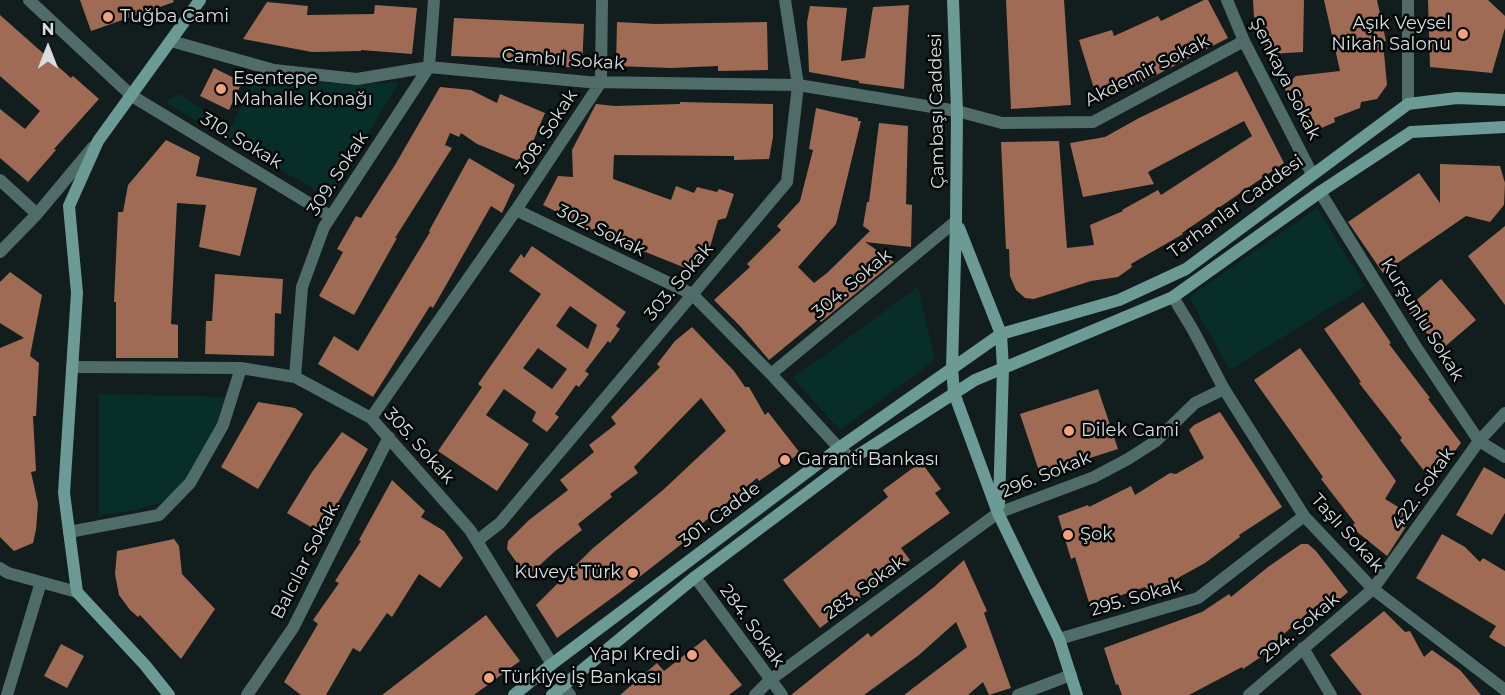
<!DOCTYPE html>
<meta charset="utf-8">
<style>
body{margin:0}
#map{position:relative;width:1505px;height:695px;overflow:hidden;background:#111e1d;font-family:Montserrat,sans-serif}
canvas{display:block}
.north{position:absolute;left:18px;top:18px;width:60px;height:60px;-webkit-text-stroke:4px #030707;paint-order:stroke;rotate:0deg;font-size:16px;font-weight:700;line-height:24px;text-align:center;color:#d6dfde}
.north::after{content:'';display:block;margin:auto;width:21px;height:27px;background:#d6dfde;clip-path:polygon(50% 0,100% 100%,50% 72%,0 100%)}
</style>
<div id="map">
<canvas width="1505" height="695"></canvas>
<div class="north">N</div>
</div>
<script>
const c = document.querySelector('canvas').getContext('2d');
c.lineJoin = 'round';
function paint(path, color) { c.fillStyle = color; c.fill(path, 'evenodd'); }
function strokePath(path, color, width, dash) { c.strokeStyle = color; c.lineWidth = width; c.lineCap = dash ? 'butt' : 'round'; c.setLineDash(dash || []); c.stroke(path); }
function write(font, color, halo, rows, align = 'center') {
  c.font = font + ' Montserrat,sans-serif'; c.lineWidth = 5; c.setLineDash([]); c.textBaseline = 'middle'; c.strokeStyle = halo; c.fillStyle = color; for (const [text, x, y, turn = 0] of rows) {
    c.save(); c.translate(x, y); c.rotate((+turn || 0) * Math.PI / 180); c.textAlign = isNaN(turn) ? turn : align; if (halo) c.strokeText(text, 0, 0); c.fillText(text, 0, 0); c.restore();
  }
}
paint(new Path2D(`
 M257,74l45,7 59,4 38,-3 -70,116 -164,-96 14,-8 52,33z
 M1317,208l48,78 -135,84 -41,-73z
 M918,287l17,73 -95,70 -47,-52z
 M99,394l129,3 -23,59 -21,39 -50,16 -35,4z`), '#082e2a');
paint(new Path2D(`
 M80,0h93l1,2 -83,29z
 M1006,0h58l7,105 -60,4z
 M1204,0h4l20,38 -85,44 -1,-2 -46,15 -17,-55 33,-10 2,6 44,-20 3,5z
 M1253,0h51l-1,52 -33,2 -10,-18 -1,-17 -5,-2z
 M1324,0h53l9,41 -3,1 4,43 -10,14 -16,3 -1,6 -26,10 1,4 -29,13 -22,-48 12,-11 44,-5z
 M1428,0h60l17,16v12l-13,45 -62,-6z
 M267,2l41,4 -1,9 67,-1 1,-9 42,3 -5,46 -51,-4v1l-49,1 -69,-13z
 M909,5l-5,84 -45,-6v-2l-50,-9 -2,-50 3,-16 37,2 -6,53 24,-3 8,-51z
 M0,15l71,63 2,-2 26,23 -45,50 2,1 -28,32 -28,-24v-49l25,20 15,-18 -40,-35z
 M454,18l130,6 -2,44 -49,-3v-6l-82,-3z
 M617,22l39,2 111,-2 1,48 -50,1v-5l-47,2 -55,-2z
 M214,68l28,14 -13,28 -29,-14z
 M1237,71l47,92 -102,70 1,1 -52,30 1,3 -14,10 -27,4 -57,18 -9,-1 -9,-8 -6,-14 -1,-27h-3l-5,-107 58,-1 8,107 27,-3 -4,-20 33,-14 -1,-1 36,-20 3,5 91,-59 -8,-15 -96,51 6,12 -71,13 -13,-54 35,-6 34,-19z
 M440,87l31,3 26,13 3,-9 45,19 -21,50 -47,-19 -16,-11 -2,4 -9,-4 -5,12 7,3 -57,90h2l-43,77 -35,-19 24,-44 -6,-3 19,-33 5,2 34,-53z
 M680,102l93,2v33l-4,22 -35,1v-4l-120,-1 -1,24 58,21 5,-14 18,7 3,-6 20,5 2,-3 15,5 -8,24 -8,2 -8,27 -22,22 -85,-34 -60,-30 15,-29 15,1 -1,-27 24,-46 19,2 65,-2z
 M816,108l42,10v3h3l-25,103 -38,43 16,16 13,-10 43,-42 -7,-5 4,-24h2l10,-79 29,3 -2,78 6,1 -1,42 -46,-5 29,20 -73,60 -2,-3 -50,41 -29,-34 -26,-26 36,-33 -3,-3 34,-34 -4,-4 23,-25 13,-51 -4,-1z
 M166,140l34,17 -4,19 61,12 -17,68 -41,-9 7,-42 -29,-2 -6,121 7,1v33h-62v-56h-2l4,-90h5l5,-27z
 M469,158l46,27 -13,28 -11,-7 -58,102 -3,-2 -57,91 -55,-33 16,-28 24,15 72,-119 -1,-1z
 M1440,164l60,2 5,17 -1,22 -14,17 -24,-6 -83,57 -35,-51 71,-49 21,30z
 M1505,226v79l-37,-49z
 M532,246l94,66 -10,14 4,3 -10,14 -2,-2 -23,30 4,3 -10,13 -3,-2 -21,29 4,3 -12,15 -15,-11 4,-9 -32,-23 -18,26 43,29 -32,47 -59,-40 44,-64 -4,-3 63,-90 -32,-23 12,-17 3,4zM570,306l27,19 -9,24 -32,-23zM538,348l29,21 -15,20 -29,-21z
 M10,272l32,23 -12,61 9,7 -3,53h-3l3,55 -5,1 7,32 -2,26 -3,13 -19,8 -14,-14v-189l24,-10 -24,-15v-41z
 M215,274l68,5 -2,35 -6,-1 -1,43 -69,-2 1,-33h6z
 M1441,279l35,41 -35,30 -35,-41z
 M1363,302l28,41 -2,1 41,54 -2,1 33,44 -29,38 -32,-41 2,-2 -43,-55 2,-1 -37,-53z
 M692,327l42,44 11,16h4l16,28 3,-3 32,41 -41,28 -2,-3 -76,63 2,2 -63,49 -63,46 -21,-33 56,-56 71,-59 63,-59 -25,-33 -67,69 4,6 -28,21 2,3 -34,27 4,6 -28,22 -27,25 -20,-28 1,-8 21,-21 39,-30 -8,-10 34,-28 -5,-7 27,-21 -5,-7 49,-50 -3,-3 18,-23z
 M1300,348l96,133 -11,18 28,17 -26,40 -36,-29 4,-4 -34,-44 2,-2 -69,-97z
 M1098,389l20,60 -78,25 -20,-60z
 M258,402l37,6 8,6 -45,75 -37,-22z
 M1220,412l62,95 -43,28 1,2 -35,26 -56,31 -4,-7 -55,19 -15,-49 -4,2 -13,-43 30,-11 1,2 42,-21 4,9 35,-22 6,1 28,-16 -15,-28 5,-5z
 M342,432l26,17 -47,84 -34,-20 25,-41z
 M921,462l20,27 -6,4 15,20 -49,35 9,12 -90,68 -37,-48 105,-83 -5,-7z
 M1484,467l21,12v34l-13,22 -36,-20z
 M392,480l33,31 -4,6 23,14 19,27 -23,30 -21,-14 -27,43 -5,-4 -27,39 -7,-4 -27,47h-25l-17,-13 34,-58 -5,-4 26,-37 -4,-2 26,-40 -2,-1z
 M1442,534l23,13 15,15 3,-4 22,13v76l-16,-10 7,-11 -80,-48z
 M174,539l5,7 3,28 33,35 -34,50 -41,-44 -2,2 -8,-7 -11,-15 -4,-21 2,-23z
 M1301,544h7l8,7 32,41 -29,25 -6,-9 -47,42 2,2 -25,17 -1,-2 -53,28h-67l-4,-11 -2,1 -12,-37 98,-36 27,-18 2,3 37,-30z
 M964,560l23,51 -3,2 27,75 -22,7 -6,-13 -15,13h-64l63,-48 -11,-25 -37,33 -55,40h-73l77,-62 3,4 63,-50z
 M1384,611l21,21 5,-1 14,26 8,-7 28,20 21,25h-119l-32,-40z
 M486,615l34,46 -46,34h-92z
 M705,639l37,46 -13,10h-109l37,-32 7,8z
 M61,644l23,12 -17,32 -23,-12z`), '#9f6b54');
strokePath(new Path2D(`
 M29,0l103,96 198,120
 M1227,0l17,41 68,133
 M1408,0v104
 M171,41l103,29 83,9 72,-12 159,15 210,3 159,26 45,12 91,-1 151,-81
 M0,180l37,34
 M1320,192l96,155 63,94 26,16
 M516,210l85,-128 1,-82
 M0,252l37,-38 56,-67
 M72,367l169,1 54,9 76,41 99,112 82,134
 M771,374l185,-153
 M295,377l7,-90 22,-60 105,-160 5,-67
 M371,418l145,-208 176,84 79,80 68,74 13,11
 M69,532l90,-17 31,-32 33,-58 18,-57
 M477,541l23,-18 287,-341 11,-97 -13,-85
 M0,568l8,5 69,19
 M695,577l87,118
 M1059,639l139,-41 106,-82
 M1303,648l28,47
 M563,687l7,8
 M7,695l34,-113
 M247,695l46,-67 96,-191
 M755,695l15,-15 228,-167 96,-36 34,-18 28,-18 39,-38 29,-14
 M1018,695l53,-20
 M1249,695l124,-106 106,-148 26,-28`), '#506c69', 12);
strokePath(new Path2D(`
 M1173,297l20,33 31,59 80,127 69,73 132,101`), '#506c69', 12);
strokePath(new Path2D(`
 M953,0l4,111 -1,110 -4,147 2,25 44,120 61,126 18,56
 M959,228l42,106 2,34 -4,137
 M169,695l-24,-30 -68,-73 -13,-99 13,-200 -8,-87 29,-65 102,-141
 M514,695l38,-31 287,-216 162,-114 118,-34 67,-31 222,-165 49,-6 48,2
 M552,695l143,-118 157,-118 123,-79 198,-83 147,-105 91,-60 94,-5`), '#6c9b96', 12);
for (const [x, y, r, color] of [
 [108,17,6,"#f1a17d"],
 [1463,34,6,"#f1a17d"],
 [221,89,6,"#f1a17d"],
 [1069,431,6,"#f1a17d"],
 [785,460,6,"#f1a17d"],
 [1068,535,6,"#f1a17d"],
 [633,573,6,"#f1a17d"],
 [692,655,6,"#f1a17d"],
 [489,678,6,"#f1a17d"]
]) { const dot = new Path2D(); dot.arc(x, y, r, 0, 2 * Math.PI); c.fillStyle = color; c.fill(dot); strokePath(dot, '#030707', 2); }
write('18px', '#d6dfde', '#030707', [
 ["Tuğba Cami",120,17],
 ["Aşık Veysel",1451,24,"right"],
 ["Nikah Salonu",1451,45,"right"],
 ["Esentepe",233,79],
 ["Mahalle Konağı",233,100],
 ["Dilek Cami",1081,431],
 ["Garanti Bankası",797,460],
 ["Şok",1080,535],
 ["Kuveyt Türk",621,573,"right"],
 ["Yapı Kredi",680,655,"right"],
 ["Türkiye İş Bankası",501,678]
], 'left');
write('18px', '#d6dfde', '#030707', [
 ["Cambıl Sokak",563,60,4],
 ["Akdemir Sokak",1147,71,-27],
 ["Şenkaya Sokak",1285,79,63],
 ["Çambaşı Caddesi",937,111,-91],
 ["308. Sokak",547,132,-57],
 ["310. Sokak",241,141,31],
 ["309. Sokak",338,174,-57],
 ["Tarhanlar Caddesi",1236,207,-36],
 ["302. Sokak",601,231,26],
 ["303. Sokak",679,282,-50],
 ["304. Sokak",852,284,-40],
 ["Kurşunlu Sokak",1422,320,58],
 ["305. Sokak",419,446,48],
 ["296. Sokak",1046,475,-22],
 ["422. Sokak",1423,489,-55],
 ["301. Cadde",720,515,-37],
 ["Taşlı Sokak",1347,533,48],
 ["Balcılar Sokak.",306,560,-63],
 ["283. Sokak",865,588,-36],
 ["295. Sokak",1136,598,-16],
 ["284. Sokak",752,626,54],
 ["294. Sokak",1300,628,-40]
]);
</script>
